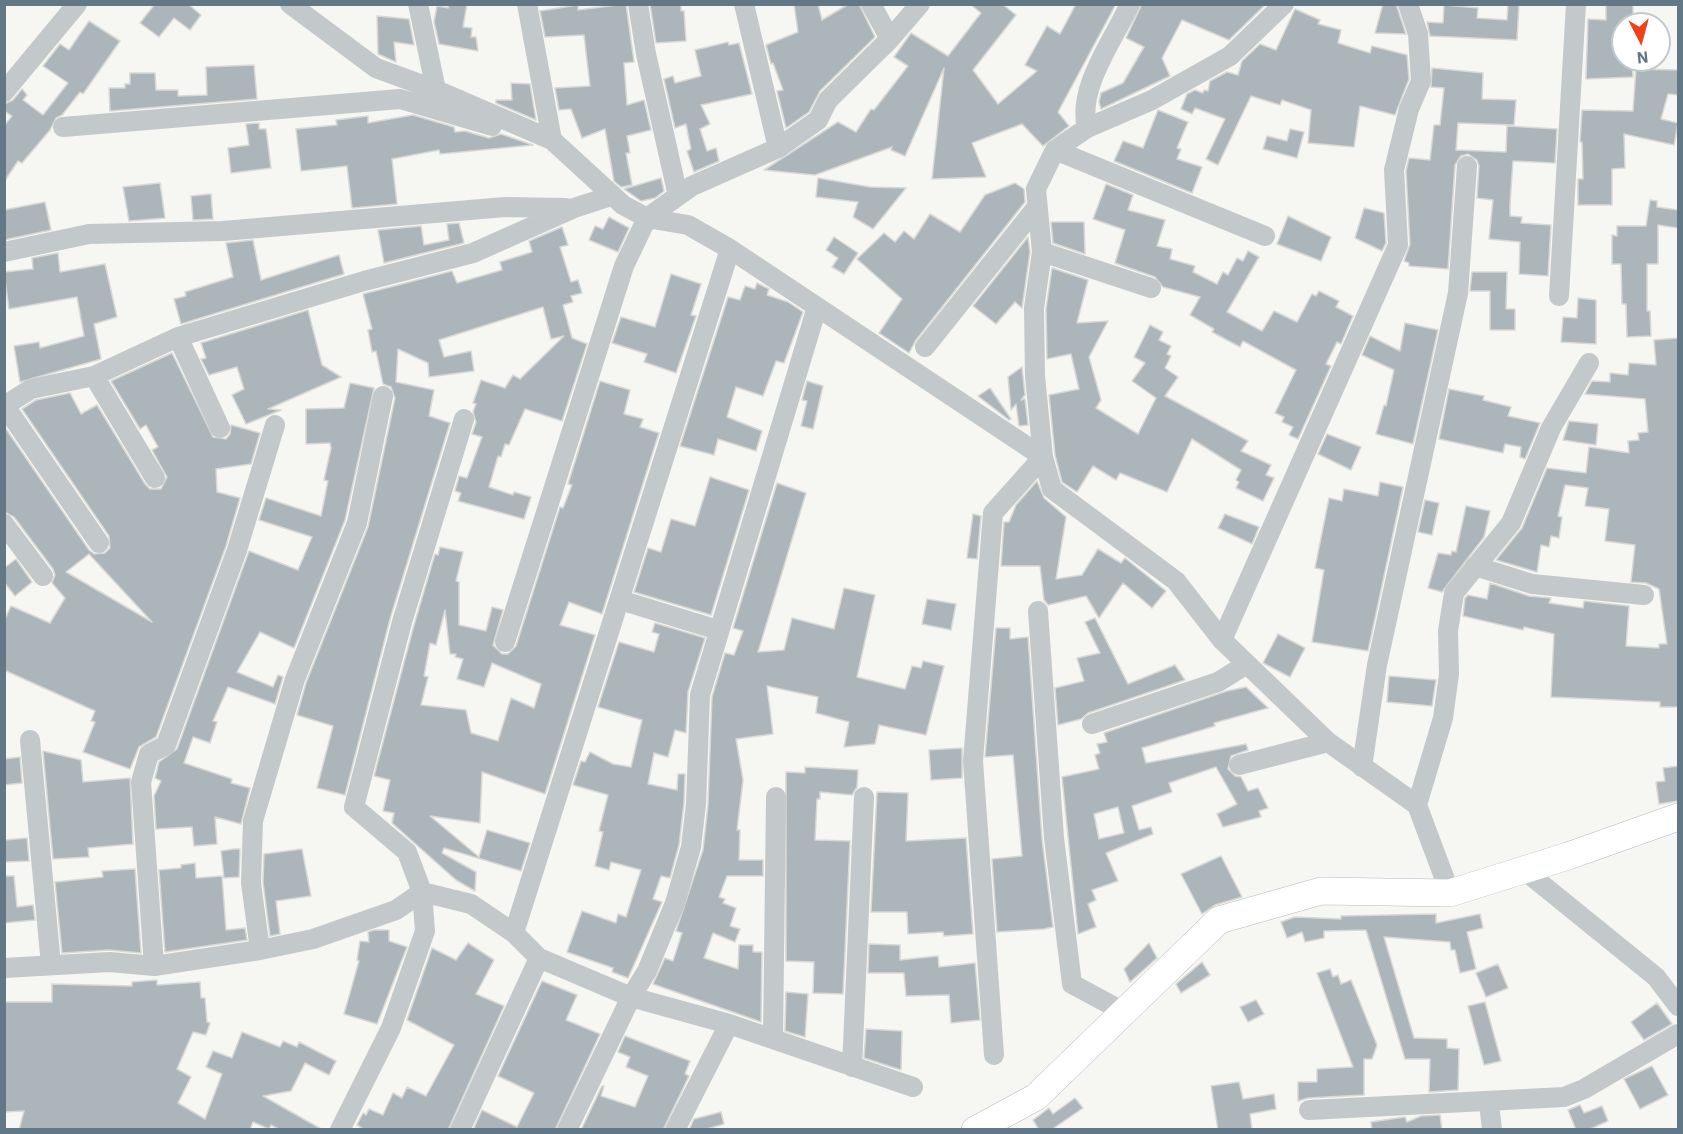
<!DOCTYPE html>
<style>
body{margin:0}
#map{position:relative;width:1683px;height:1134px;overflow:hidden;background:#f6f6f2;font-family:"IBM Plex Sans",sans-serif}
canvas{display:block}
.frame{position:absolute;inset:0;border:6px solid #637886;pointer-events:none}
.north{position:absolute;left:1611px;top:12px;width:60px;height:60px;box-sizing:border-box;background:#fff;border:2px solid #c1c9cf;border-radius:50%;rotate:174deg;font-size:16px;font-weight:700;line-height:24px;text-align:center;color:#637886}
.north::after{content:'';display:block;margin:auto;width:21px;height:27px;background:#ee421b;clip-path:polygon(50% 0,100% 100%,50% 72%,0 100%)}
</style>
<div id="map">
<canvas width="1683" height="1134"></canvas>
<div class="frame"></div>
<div class="north">N</div>
</div>
<script>
const c = document.querySelector('canvas').getContext('2d');
c.lineJoin = 'round';
function paint(path, color) { c.fillStyle = color; c.fill(path, 'evenodd'); }
function strokePath(path, color, width, dash) { c.strokeStyle = color; c.lineWidth = width; c.lineCap = dash ? 'butt' : 'round'; c.setLineDash(dash || []); c.stroke(path); }
const building = new Path2D(`
 M155,4h33l13,11 -11,15 -16,-12 -15,19 -19,-14z
 M449,4h18l-4,23 9,1 -1,9h5l2,14 -39,-7 -5,-22 3,-16 11,2z
 M626,4l8,58 -10,1 3,42 17,-5 7,30 -24,6 3,17h-4l6,32 -11,2 -7,-6 -9,-52 -23,9 -11,-29 -12,1 -4,-22 35,-2 -6,-51 -39,2 -5,-26 38,-6v5z
 M650,4h31v7h3l2,30 -30,2z
 M794,4h24l4,16 27,-16h10l16,33 -55,54 -11,21 -23,16 -9,-37 6,-1 -10,-27 -2,1 -5,-19 32,-13z
 M970,4h32l14,11 -43,55 25,34 39,-33 -12,-6 22,-39 13,8 16,-30h40l-58,108 11,14 -26,20 -21,-22 -50,19 14,34 -54,2 12,-111 -39,88 -14,-6 1,-3 -77,28 -51,-5 74,-48 18,10 15,-23 3,1 34,-44 -14,-9 17,-24 37,23 33,-43z
 M1142,4h124l-37,36 -47,-20 -20,38 8,18 -69,33 -2,-7 2,-9 22,-10 21,-36 -18,-9z
 M1383,4h13l10,30 -31,-1z
 M1508,4h11l-2,36 -87,-4 -3,-14 16,1 1,-18 34,3 -1,10 30,2z
 M1606,4h27v20h-10v36h9l1,17 -47,2 2,-60 18,1z
 M1295,9l25,11 -2,4 23,6 -3,13 32,10 2,-7 35,9 2,24 -14,36 -35,-9 -6,41 -46,-4 3,-33 -29,-10 -2,5 -29,-9 -33,69 -12,-6 19,-40 -30,-11 -3,6 -11,-5 6,-15 8,-4 8,3 1,-3 4,1 2,-10 17,-9 11,3 4,-14 18,-17 16,6z
 M377,16l32,3 5,26 -20,-3 2,20 -18,-8z
 M89,21l31,20 -37,53 -3,-2 -18,23 -6,3 -6,12 -28,33 -4,-2 -14,21v-56l8,-10 -8,-5v-7l9,-4 9,-11 5,6 -4,5 20,15 25,-32 -25,-17 17,-22 9,6z
 M728,42l1,3 10,-2 13,51 -51,11 9,19 -10,5 7,22 9,-3 3,13 -25,11 -7,-21 4,-2 -5,-25 -11,4 -11,-49 9,-3 2,7 26,-7 -6,-26z
 M254,65l3,34 -147,12 -1,-23h16v-4h5v-11h25l1,17h22v6l29,-1 -1,-28z
 M1432,68l51,5 -1,26 34,1 -2,25 -56,-2 -2,27 50,2 1,-26 50,3 -2,34 -42,-2 -3,43v12l12,1 -1,6 30,2 -3,51 -29,-2 1,-32 -31,-3 4,-39 -16,-2 2,-32 -2,-6 -9,-6 -7,2 -6,9 -7,104 -39,-3v-3l-5,-2 6,-17 -4,-73 3,-13 21,2 4,-35h6l4,-37 -13,-1z
 M1636,69l42,1v25l-10,-1 -7,25 17,4 -4,22 -50,-11 1,34 -13,1v36h-34v-26h5l-1,-37h-2l2,-32 51,1z
 M511,83l19,1 6,36 -40,-17v-3h16z
 M1158,110l30,12 -11,26 4,1 -4,10 25,8 -10,26 -78,-32 9,-20 20,7z
 M413,115l41,12 1,5 10,-1 24,7 12,-4 32,11 -93,9 -1,-4 -47,9 5,45 -45,4 -5,-42 -46,5 -5,-42 41,-4 -1,-5 32,-4v7z
 M259,123v6h7l5,39 -40,5 -3,-25 21,-3 -3,-21z
 M1290,129l14,3 -7,26 -34,-9 4,-13 20,5z
 M661,178l3,13 -9,7 -14,3 -17,-12z
 M818,178l52,9 36,1 -33,41 -20,-12 5,-15 -42,-5z
 M160,183l5,35 -36,3 -6,-34z
 M1015,183l9,6 1,13 -109,138 -7,13 -30,-20 23,-34 -45,-40 27,-26 11,9 9,-11 10,8 16,-25 30,18 25,-37z
 M1106,184l27,11 -5,15 37,10 -8,26 15,3 -2,10 25,7 -2,6 24,12 6,-12 5,3 9,-17 6,3 5,-10 11,6 -32,55 35,19 12,-20 23,11 15,-28 4,2 3,-5 20,10 -3,6 17,9 -12,28 -4,-2 -11,22 5,2 -33,73 -9,-4 4,-8 -11,-5 2,-5 -9,-4 21,-43 -53,-29 -3,6 -28,-15 2,-3 -24,-14 10,-18 -37,-10 -8,-10 -40,-14 10,-33 -32,-11z
 M211,194l2,25 -20,1 -2,-24z
 M1650,200l7,1v6l21,3v18l-20,-3v39h-11v47h3l1,25 -24,1 -1,-33h-4l-1,-40h-9v-29l5,1v-10h29z
 M45,202l6,28 -47,10v-30z
 M1364,208l20,5 2,30 -4,8 -27,-13z
 M1288,216l43,21 -10,24 -44,-17z
 M609,217l20,11 -11,24 -29,-12 6,-14 8,3z
 M1051,222h33l1,32 -32,-11z
 M459,223l5,20 -80,20 -6,-33 43,-4 3,19 25,-5 -2,-16z
 M562,227l6,18 -8,2 11,35 7,-2 4,13 -11,3 2,6 -10,3 9,33 15,6 -25,77 -37,-12 -16,36 -4,-1 -4,13 -3,-1 -9,31 24,8 1,-3 17,5 -7,22 -66,-18 3,-8 -6,-2 4,-15 8,2 15,-41 -10,-3 4,-12 -3,-10 3,-8 -3,-1 8,-23 24,8 8,-13 7,4 44,-43 -13,3 -8,-32 -104,33 5,17 27,-6 3,20 -45,6 -1,-14 -30,-14 -2,33 38,8 -5,26 21,7 -60,196 -45,176 -28,-7 16,-62 -36,-11 9,-32 62,-156 27,-129 -4,-11 -8,-3 -7,-33 -4,1 -4,-22 4,-1 -9,-35 89,-23 5,12 45,-13 -2,-8 32,-10 -3,-11z
 M834,237l24,16 -14,21 -12,-7 6,-9 -12,-8z
 M1028,237l2,15 -8,56 -7,-6 -19,22 -23,-18z
 M253,240l8,40 78,-25 5,19 -163,50 -7,-25 12,-3 -1,-4 48,-15 -7,-34z
 M58,253l2,19 45,-8 12,53 -23,7 7,35 -81,23 -6,-36 25,-4 1,6 44,-12 -7,-39 -68,12 -5,-37 29,-3 -1,-11z
 M1052,268l36,12 -11,43 31,-2 -19,36 12,43 -5,8 42,26 18,-36 -24,-17 13,-18 -11,-6 16,-32 13,7 -4,8 12,6 -4,8 4,2 -6,12 13,9 -13,19 83,45 -7,10 30,14 -5,10 8,3 -11,23 -27,-13 3,-6 -3,-2 5,-10 -49,-31 -25,53 -47,-19 -4,7 -23,-14 -16,26 -15,-10 -7,-27 -6,-60 30,-6 -8,-35 -24,5 -1,-50z
 M1472,272h35l-1,37h9v21h-25v-39h-20z
 M671,274l30,10 -10,31 5,1 -20,57 -32,-11 3,-8 -35,-11 9,-26 34,10z
 M757,283l12,6 -2,6 21,7 15,10 -19,51 -8,-2 -13,35 -27,-9 -9,30 35,14 -6,20 -38,-12 -4,16 -34,-9 48,-149 12,3 5,-14 10,3z
 M1578,298l18,2v44l-35,-2 2,-25 14,1z
 M308,310l14,55 19,12 -73,32 13,1 -35,14 -14,-29 12,-6 -7,-22 -28,8 -8,-16 5,-1 -5,-15z
 M1405,323l33,7 -25,114 -37,-10 8,-29 2,1 8,-36 -32,-15 8,-19 30,15z
 M1678,338v369h-18v-5l-109,-5 3,-63 -30,-7 -1,3 -60,-14 2,-18 3,-3 19,4 3,-16 39,13 22,2 -2,5 34,5 1,-7 45,5 -3,40 33,2v-4h8l-8,-55 -13,-6 -15,-1 4,-37 -30,-4 4,-32 -24,-3 3,-18 -23,-3 -7,31 4,1 -3,21 -8,-2 -2,11 -8,-2 -4,27 -41,-12 26,-32 25,-60 39,5 3,-26 40,6 -1,-12 11,-1 -1,-7 10,-1 -3,-33 -60,-5 7,-13 18,1v-9l18,2 1,-12 27,2 -2,-25z
 M172,353l41,84 13,2 4,-5 1,-9 29,8 -9,31 -35,5 1,23 23,6 -14,48 -70,191 -17,10 -9,22 -47,-17 12,-30 -4,-1 4,-10 -91,-41v-49l7,-15 39,17 15,-25 -13,-15 3,-8 -2,-6 -39,-52 -10,-5v-86l85,124 5,4 11,-1 5,-5 -1,-12 -87,-127 14,-9 34,-7 11,21 16,-9 48,79 5,5h11l6,-12 -15,-27 6,-3 -12,-22 -6,4 -29,-48zM89,554l63,68 -86,-50z
 M1022,367l3,28 -4,5 4,-1 3,26 -9,1 -3,-22 -5,6 -3,-33z
 M600,381l30,9 -6,24 19,5 -3,8 19,6 -3,9 -54,172 -33,-12 -9,23 35,10 -50,159 -63,-22 -2,51 -50,-7 49,41 8,-27 43,13 -9,28 -77,-23 -2,5 34,19 -1,19 -19,-11 -64,-57 2,-10 -11,-2 7,-31 -16,-4 40,-151 21,-71 3,1 2,-8 23,5 -7,29 3,1v43l27,6 6,-24 11,3 -10,35 9,9h6l8,-8 44,-139 3,1 9,-23 -4,-1zM445,610l5,44h6l-1,3 8,2 -6,20 27,8 8,-24 49,21 -7,24 -23,-10 -13,43 -27,-8 -5,-23 -45,-5 7,-28 -4,-1 6,-33 6,2z
 M807,381l16,5 -10,43 -12,-3 6,-25 -5,-1z
 M350,383l24,5 -29,132 -51,128 -34,-16 -23,40 36,15 5,-12 5,2 -8,27 -47,-17 -15,34 4,1 -7,21 -17,-6 -9,26 48,16 -1,4 19,5 -9,36 -26,-7 2,27 -23,2 -2,-19 -36,2 -2,-33 7,-15 -6,-3 4,-16 18,-13 72,-198 49,19 14,-33 -53,-17 7,-22 55,18 7,-35 -4,-1 7,-32 -1,-5 -24,1v-35l38,-1z
 M990,388l21,31 -2,1 -31,-24z
 M1449,389l35,7 -1,4 28,7 -3,9 32,7 -15,36 -5,-2 1,-10 -16,-3 -2,9 -64,-14z
 M1569,421l29,3 -2,21 -33,-5z
 M1327,434l34,13 -10,23 -33,-16z
 M710,477l39,13 -38,125 -77,-23 14,-44 13,4 10,-33 24,7z
 M1037,481l7,17 22,19 -10,62 26,-4 16,-26 23,14 4,-5 41,33 -14,17 -29,-25 -24,35 -13,-22 -38,9 -4,-5 -4,-34h-39l3,-44h5l7,-17z
 M1380,482l23,5 -35,164 -56,-9 12,-72 -9,-2 14,-70 13,3 2,-12 34,7z
 M777,483l29,10 -48,159 26,-2 8,-32 42,11 10,-41 31,7 -18,82 48,12 7,-23 9,2 2,-7 21,5 -18,69 -47,-10 -4,19 -31,3 5,-25 -33,-9 2,-16 -51,-11 6,48 -37,5 7,41 -6,50h3l-1,30h24v16h-36l-8,21 6,2 -2,4 13,5 -6,18 10,3 -5,13 -22,-9 -9,25 34,11 1,-24h14v7h9l-1,70 -108,-38 12,-26 8,3 9,-28 -6,-2 27,-81 5,-45 4,-108 13,-44 9,2 9,-24 -10,-3z
 M1425,500l14,3 -7,32 -14,-3z
 M1466,506l24,5 -6,26 -42,55 -14,-4 10,-35 13,2 1,-4 4,1z
 M973,514l8,2 -4,43 -10,-1z
 M1225,514l34,13 -7,17 -34,-16z
 M16,559l16,23 -17,14 -11,-14v-14z
 M927,599l29,5 -5,26 -29,-6z
 M1095,618l33,66 47,-19 10,15 -97,33 -7,6 -23,6 -3,-37 29,-7 -7,-23 23,-5 -15,-31z
 M655,623l50,15 -17,54 -2,41 -11,-3 -7,27 -14,-4 -6,31 29,6 1,-16h7l-1,29 -5,42 -9,33 -9,-2 -8,23 9,3 -34,76 -16,-6 1,-4 -46,-16 15,-41 34,12 2,-9 8,3 15,-47 -30,-8 -2,8 -14,-4 8,-34 -4,-1 9,-36 -35,-10 8,-24 4,1 5,-10 23,12 18,3 11,-47 -44,-13 21,-65 35,10 5,-18 -7,-2z
 M996,628h14v11l18,-2 14,202 11,88 -9,2 -47,3 -5,-73 30,-3 -9,-101 -28,2z
 M1278,634l27,14 -15,29 -27,-14z
 M1389,676l47,4 -4,26 -45,-4z
 M1246,687l22,21 -54,15 1,3 -73,22 4,15 100,-19 2,6 -17,6 -3,13 7,7 6,1 7,14 10,-3 10,20 -9,3 2,6 -38,10 -6,-13 20,-10 -21,-37 -47,16 3,9 -40,14 7,24 12,-3 2,7 -47,19 12,28 -26,9 4,10 -8,4 8,23 -18,7 -16,-157 37,-8 -4,-14 5,-2 -3,-9 10,-2 -3,-9 123,-42zM1118,807l6,26 -25,6 -5,-25z
 M962,748v30l-31,2 -2,-30z
 M43,751l38,9 2,22 47,-4 3,66 -45,4 1,9 -36,2z
 M20,757l2,26 -18,2v-26z
 M1678,766v35l-19,3 -3,-22 9,-1 -2,-13z
 M805,767l53,3 -1,17 -5,8 -32,-3v7h-3l-2,41 35,1 -7,153 -30,-1 1,-31 -28,-1v-189l19,1z
 M877,792l31,1 -2,48 60,-3 7,96 -29,2 -1,-4 -35,2 -1,-22h-36z
 M27,838l2,23 -25,1 1,-22z
 M234,849h6l-1,28 -15,1 -3,-27z
 M302,849l9,47 -35,5 4,33 -10,2 -7,-54 1,-28z
 M1221,856l21,41 -27,8 -13,9 -21,-40z
 M195,863l1,15 26,-2 4,54 19,-2 2,12 -82,12 -6,-82 22,-2v-3z
 M135,869l6,84 -32,-3 -47,3 -7,-71 48,-5 -1,-6z
 M4,876h10l3,31 16,-2 2,15 -31,3z
 M1436,914v9l44,-9 3,14 -16,4 9,37 -16,4 -5,-23h-4l-1,-8 -66,-5 30,101 33,1v9l12,1 -1,41 -29,2 1,-33h-25l-39,-129 -42,1v7l-19,4 -3,-10 -15,6 -6,-16 14,-5 46,2v-3z
 M374,930h15v11l18,6 -30,77 -33,-10 15,-53 -2,-1 3,-19 9,1 -1,-10z
 M468,943l26,17 -18,34 28,12 -56,124h-83l-8,-5 6,-12 3,2 3,-6 14,6 10,-22 9,5 5,-11 19,9 28,-51 -47,-25 25,-72 24,12z
 M1149,943l8,15 -27,24 -6,-13z
 M869,944l31,1v15l38,-4 1,11 36,-4 5,57 -29,3 -2,-28 -43,1 -2,-23h-36z
 M1202,962l8,13 -29,18 -5,-9z
 M1498,964l10,24 -22,9 -10,-24z
 M1330,969l3,8 5,-2 3,9 10,-4 26,65 -5,14h-8v36l-56,3 -10,3v-19h19v-13l36,-2 -36,-94z
 M157,980v5l43,-3 1,16h4l2,24 3,1 -4,12 -13,-3 -16,37 14,8 -13,26 27,16 17,-45 -16,-7 7,-16 19,7 10,-26 38,15 3,-6 14,6 2,-5 37,19 -7,14 -24,-12 -14,28 -28,5 60,34h-43l-9,-5 -2,4 -16,-7 -3,8h-231l5,-19 -20,1v-110h48v-18l80,2v-4z
 M542,981l35,14 -11,25 34,14 -45,96h-82l9,-20 35,17 17,-34 -36,-17z
 M786,992l22,2 -3,43 -20,-6z
 M1256,1000l8,14 -16,8 -8,-15z
 M1485,1002l16,59 -17,4 -16,-59z
 M1657,1003l15,21 -28,16 -13,-18z
 M866,1029l36,2 -1,39 -37,-12z
 M625,1036l65,25 -5,13 4,2 -26,54h-82l21,-44h2l-3,10 34,11 13,-31 -22,-9 4,-10 -12,-5z
 M1652,1066l16,29 -28,14 -16,-30z
 M1239,1082l4,17 31,-5 2,15 -26,5 2,16h-34l-7,-44z
 M1075,1098l8,10 -32,22h-12l-6,-10 16,-12 4,6z
 M1580,1105l4,8 18,-7 6,15 -20,9h-12l-8,-20z
 M721,1112l3,12 -21,6h-14l5,-11z
 M1440,1115l2,15h-70l-1,-8 34,-5 2,5 14,-6z`);
paint(building, '#acb5ba');
strokePath(building, '#d8d8d5', 1.5);
const secondary = new Path2D(`
 M975,1130l61,-33 183,-177 102,-29 129,2 118,-37 110,-39`);
strokePath(secondary, '#b5bbbf', 28);
strokePath(new Path2D(`
 M290,4l86,64 60,22 116,50 71,65 24,13 41,7 42,24 313,208 9,32 124,92 46,59 106,102 89,63 33,88
 M418,4l18,86
 M527,4l25,136
 M638,4l8,50 32,142
 M744,4l34,144
 M871,4l19,35
 M4,92l73,-88
 M63,127l337,-28 92,27
 M1087,128c-10,-40 26,-87 43,-124
 M1055,150l210,86
 M4,252l85,-18 134,-3 282,-24 61,1
 M1042,252l109,36
 M1559,296l17,-292
 M178,337l42,91
 M925,347l111,-139
 M94,376l61,102
 M4,406l27,-17 63,-13 84,-39 186,-56 109,-28 101,-45 37,-12
 M5,406l94,137
 M4,524l39,52
 M1475,566l57,18 112,11
 M620,600l98,30
 M1038,611l16,227 18,146 52,28
 M1222,640l176,-395 -4,-75 15,-61 12,-28 -3,-47 -10,-30
 M505,642l119,-376 23,-48 45,-32 86,-38 40,-28 10,-20 62,-61 30,-35
 M1092,724l126,-42 29,-18
 M30,740l21,225
 M1239,765l89,-23
 M1362,767l15,-102 81,-372 9,-127
 M1417,805l26,-87 6,-44 -1,-43 6,-38 57,-70 40,-95 38,-65
 M1524,870l132,107 22,29
 M514,933l216,-684
 M260,950l-9,-67 2,-62 42,-142 62,-156 26,-127
 M154,966l-13,-184 8,-28 17,-9 71,-195 38,-125
 M4,968l106,-6 44,4 106,-16 53,-11 83,-29 26,-18 49,12 43,29 25,25 92,39 98,27 184,63
 M773,1039l3,-242
 M994,1055l-21,-294 20,-248 50,-56 -8,-81 -1,-68 8,-56 -6,-63 19,-39 32,-22 65,-28 78,-44 54,-52
 M852,1067l12,-270
 M1489,1103l3,27
 M1309,1110l255,-13 20,-8 94,-55
 M340,1130l51,-102 34,-97 -3,-39 -15,-40 -53,-45 48,-185 62,-203
 M460,1130l79,-172
 M567,1130l64,-133 16,-26 28,-68 16,-56 5,-43 4,-109 117,-388
 M675,1130l54,-106`), '#c3c8cb', 20);
strokePath(secondary, '#fff', 27);
</script>
